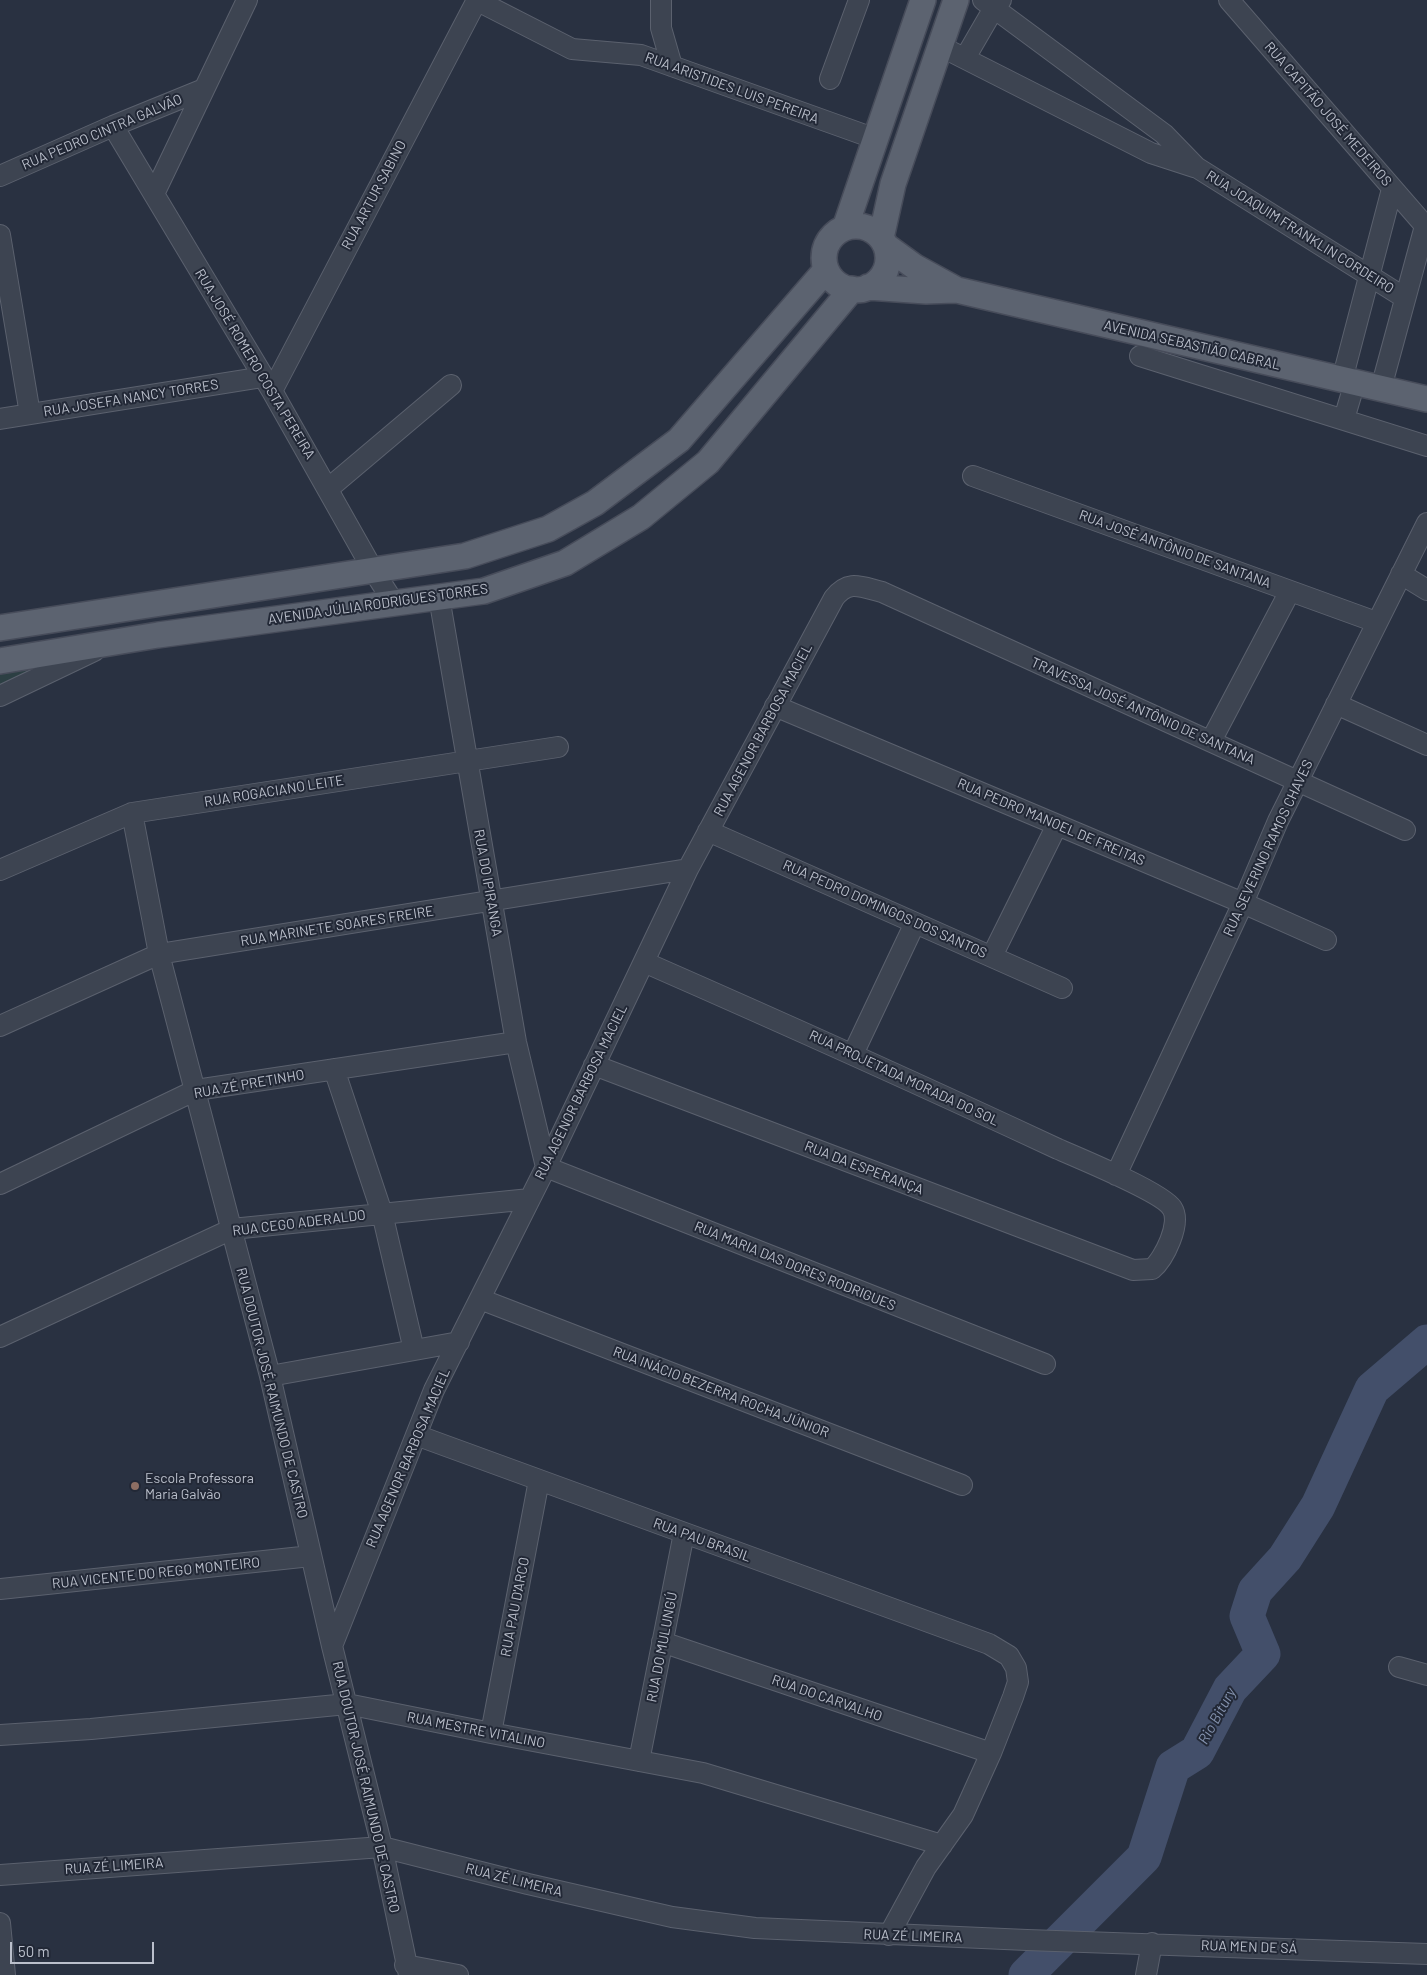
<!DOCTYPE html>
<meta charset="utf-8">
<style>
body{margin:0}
#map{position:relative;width:1427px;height:1975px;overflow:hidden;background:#293141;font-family:Barlow,sans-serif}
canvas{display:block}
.scale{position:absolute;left:10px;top:1942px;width:144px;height:22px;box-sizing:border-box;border:2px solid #babfcb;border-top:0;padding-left:6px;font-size:15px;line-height:18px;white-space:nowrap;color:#babfcb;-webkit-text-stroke:4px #222836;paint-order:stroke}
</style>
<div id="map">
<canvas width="1427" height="1975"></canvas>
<div class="scale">50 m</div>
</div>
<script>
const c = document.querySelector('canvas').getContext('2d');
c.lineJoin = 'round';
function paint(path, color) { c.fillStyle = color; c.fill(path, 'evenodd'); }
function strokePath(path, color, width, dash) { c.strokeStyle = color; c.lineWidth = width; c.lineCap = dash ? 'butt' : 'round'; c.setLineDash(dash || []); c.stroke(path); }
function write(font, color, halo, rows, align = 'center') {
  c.font = font + ' Barlow,sans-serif'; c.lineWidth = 4; c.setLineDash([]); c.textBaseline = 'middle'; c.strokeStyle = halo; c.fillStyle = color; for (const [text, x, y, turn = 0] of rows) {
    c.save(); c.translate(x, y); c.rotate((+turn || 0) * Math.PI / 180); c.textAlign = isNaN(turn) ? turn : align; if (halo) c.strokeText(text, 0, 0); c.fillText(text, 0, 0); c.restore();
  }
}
paint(new Path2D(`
 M51,660l-51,32v-23z`), '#2c3f43');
strokePath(new Path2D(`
 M1026,1975l118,-118 29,-90 24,-15 33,-63 33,-35 -16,-38 8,-25 30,-33 33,-52 54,-117 55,-47`), '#434f6a', 35);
const minor = new Path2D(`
 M476,0l96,49 69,6 235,84
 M661,0v28l11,38
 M983,0l181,134 32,33 209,131
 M1229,0l198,228
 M940,46l211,107 43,14
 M965,58l29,-50 7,-8
 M830,79l29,-79
 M113,126l159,265 101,179 21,33
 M0,176l113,-50 91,-37
 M154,194l93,-194
 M0,235l30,179
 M1140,356l287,90
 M1342,380l50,-191
 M1381,388l44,-162
 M272,391l205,-391
 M0,419l263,-42
 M1344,419l11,-37
 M973,476l403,146
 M329,488l122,-103
 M1401,574l26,16
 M439,597l77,445 30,125 499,197
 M0,696l94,-45
 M1336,704l91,41
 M775,706l468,197 83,37
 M1211,741l79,-150
 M132,813l27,141 111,422 62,270 50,201 27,128
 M708,831l354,157
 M0,870l132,-57 426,-66
 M992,956l65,-131
 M0,1026l159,-72 529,-85
 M853,1054l62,-131
 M594,1065l539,205 19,-1c12,-10 30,-46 20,-61 -9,-15 -93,-50 -114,-59 -137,-64 -275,-126 -414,-187
 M334,1069l48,144 32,137
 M1116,1175l127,-272 35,-82 149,-298
 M0,1184l196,-94 320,-48
 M480,1299l482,186
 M0,1337l232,-108 298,-30
 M270,1376l189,-34
 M416,1435l573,209 20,12 7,12 2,14 -5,15 -22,56 -28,62 -37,52 -37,68
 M0,1589l311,-33
 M662,1642l329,111
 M332,1646l102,-256 112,-223 142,-298 146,-271c15,-19 27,-11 48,-6l523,238
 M1399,1667l28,8
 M491,1733l48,-253
 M0,1735l91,-6 256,-25 144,29 212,40 239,72
 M639,1761l45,-228
 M0,1875l382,-28 146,37 144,33 83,11 272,12 400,14
 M0,1923l5,52
 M405,1965l53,10
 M1146,1975l6,-32`);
const major = new Path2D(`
 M824 258a32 32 0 1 1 64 0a32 32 0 1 1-64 0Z
 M845,228l78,-228
 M881,238l12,-54 63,-184
 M886,246l29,21 42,23 470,109
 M868,287l58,4 29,-1
 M0,628l465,-72 83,-27 47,-26 84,-63 147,-170
 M0,661l158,-26 326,-44 81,-28 76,-46 67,-55 144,-173`);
strokePath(minor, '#5b616e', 22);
strokePath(major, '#474c5a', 28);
strokePath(minor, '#3d4451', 20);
strokePath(major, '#5c6370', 25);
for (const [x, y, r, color] of [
 [135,1486,5,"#8d6e63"]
]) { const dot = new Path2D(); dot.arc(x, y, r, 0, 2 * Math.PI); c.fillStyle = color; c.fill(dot); strokePath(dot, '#222836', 2); }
write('14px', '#babfcb', '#222836', [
 ["RUA ARISTIDES LUIS PEREIRA",732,88,20],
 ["RUA CAPITÃO JOSÉ MEDEIROS",1328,114,49],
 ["RUA PEDRO CINTRA GALVÃO",102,132,-23],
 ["RUA ARTUR SABINO",374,195,-62],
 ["RUA JOAQUIM FRANKLIN CORDEIRO",1300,232,32],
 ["AVENIDA SEBASTIÃO CABRAL",1192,345,13],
 ["RUA JOSÉ ROMERO COSTA PEREIRA",255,364,59],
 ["RUA JOSEFA NANCY TORRES",131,398,-9],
 ["RUA JOSÉ ANTÔNIO DE SANTANA",1175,549,20],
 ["AVENIDA JÚLIA RODRIGUES TORRES",378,604,-8],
 ["TRAVESSA JOSÉ ANTÔNIO DE SANTANA",1143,711,24],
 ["RUA AGENOR BARBOSA MACIEL",763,730,-62],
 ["RUA ROGACIANO LEITE",274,791,-9],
 ["RUA PEDRO MANOEL DE FREITAS",1051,822,23],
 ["RUA SEVERINO RAMOS CHAVES",1268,848,-65],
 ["RUA DO IPIRANGA",488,883,80],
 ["RUA PEDRO DOMINGOS DOS SANTOS",885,909,24],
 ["RUA MARINETE SOARES FREIRE",337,926,-9],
 ["RUA PROJETADA MORADA DO SOL",904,1078,25],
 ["RUA ZÉ PRETINHO",249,1084,-10],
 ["RUA AGENOR BARBOSA MACIEL",581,1092,-64],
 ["RUA DA ESPERANÇA",864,1168,21],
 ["RUA CEGO ADERALDO",299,1223,-7],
 ["RUA MARIA DAS DORES RODRIGUES",795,1266,22],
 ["RUA INÁCIO BEZERRA ROCHA JÚNIOR",721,1392,21],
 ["RUA DOUTOR JOSÉ RAIMUNDO DE CASTRO",272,1393,76],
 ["RUA AGENOR BARBOSA MACIEL",408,1458,-67],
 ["RUA PAU BRASIL",702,1540,20],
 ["RUA VICENTE DO REGO MONTEIRO",156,1573,-6],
 ["RUA PAU D'ARCO",515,1607,-79],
 ["RUA DO MULUNGÚ",662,1647,-79],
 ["RUA DO CARVALHO",827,1698,19],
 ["RUA MESTRE VITALINO",476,1730,11],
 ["RUA DOUTOR JOSÉ RAIMUNDO DE CASTRO",366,1787,77],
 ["RUA ZÉ LIMEIRA",114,1866,-4],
 ["RUA ZÉ LIMEIRA",514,1880,14],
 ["RUA ZÉ LIMEIRA",913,1936,2],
 ["RUA MEN DE SÁ",1249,1947,2]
]);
write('14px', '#babfcb', '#222836', [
 ["Escola Professora",145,1478],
 ["Maria Galvão",145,1494]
], 'left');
write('italic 15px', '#8593af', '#222836', [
 ["Rio Bitury",1217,1716,-61]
]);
</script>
